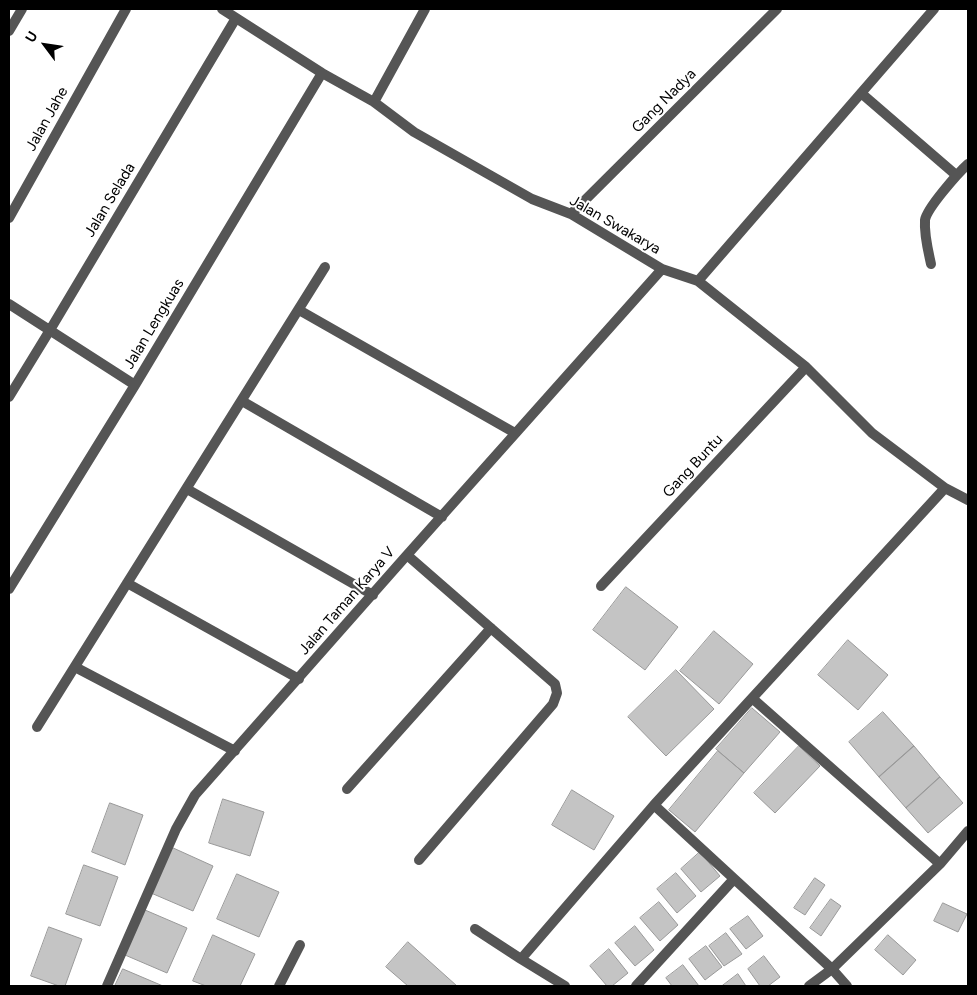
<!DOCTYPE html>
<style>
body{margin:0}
#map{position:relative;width:977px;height:995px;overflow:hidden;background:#fff;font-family:Figtree,sans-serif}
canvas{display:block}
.frame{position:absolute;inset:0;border:10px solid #000;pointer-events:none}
.north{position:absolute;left:20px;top:20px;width:50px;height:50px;-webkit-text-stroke:4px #fff;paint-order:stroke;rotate:301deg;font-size:14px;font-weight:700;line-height:20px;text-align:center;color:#000}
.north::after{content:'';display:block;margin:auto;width:18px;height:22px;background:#000;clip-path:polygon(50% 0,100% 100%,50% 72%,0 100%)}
</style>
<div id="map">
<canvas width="977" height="995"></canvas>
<div class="frame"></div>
<div class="north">U</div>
</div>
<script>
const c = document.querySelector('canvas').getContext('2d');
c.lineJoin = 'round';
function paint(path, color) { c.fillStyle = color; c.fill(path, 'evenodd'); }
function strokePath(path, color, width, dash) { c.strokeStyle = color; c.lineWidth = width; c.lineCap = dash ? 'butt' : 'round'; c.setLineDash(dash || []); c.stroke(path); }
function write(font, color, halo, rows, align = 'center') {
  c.font = font + ' Figtree,sans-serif'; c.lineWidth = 4; c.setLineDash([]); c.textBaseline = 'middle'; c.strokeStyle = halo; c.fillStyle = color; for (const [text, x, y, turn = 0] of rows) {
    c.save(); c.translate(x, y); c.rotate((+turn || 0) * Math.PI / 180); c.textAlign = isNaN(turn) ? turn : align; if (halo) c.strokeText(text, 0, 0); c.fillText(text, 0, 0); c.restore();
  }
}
const building = new Path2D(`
 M626,587l52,40 -33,43 -52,-40z
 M714,631l39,33 -34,40 -39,-33z
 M848,640l40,35 -30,35 -40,-35z
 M676,670l38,39 -48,47 -38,-39z
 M752,708l28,24 -36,41 -28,-24z
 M883,712l31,34 -35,31 -30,-35z
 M799,746l21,20 -45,47 -21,-20z
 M914,746l26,31 -34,31 -27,-31z
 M718,751l26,22 -49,59 -26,-22z
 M940,777l23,26 -35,30 -22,-25z
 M572,790l42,26 -20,34 -42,-25z
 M223,799l41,13 -14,44 -41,-13z
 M110,803l33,12 -18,50 -33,-13z
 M171,847l42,19 -20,45 -42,-18z
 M700,852l20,24 -19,16 -20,-23z
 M84,865l34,12 -18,49 -34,-12z
 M676,873l20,23 -19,17 -20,-24z
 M237,874l42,18 -20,45 -42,-18z
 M815,878l10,7 -20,30 -11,-7z
 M831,899l10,7 -20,30 -11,-8z
 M659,902l19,23 -18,16 -20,-23z
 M943,903l24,11 -9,18 -24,-11z
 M145,910l42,18 -20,45 -42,-18z
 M748,916l15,20 -17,13 -16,-20z
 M635,926l19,24 -19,16 -20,-23z
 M49,927l33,12 -17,47h-6l-28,-10z
 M726,933l16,21 -18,12 -15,-20z
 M213,935l42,19 -15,32h-34l-13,-5z
 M888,935l28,25 -13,15 -28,-25z
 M408,942l49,44h-49l-22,-19z
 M706,946l16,21 -17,13 -16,-21z
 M609,949l19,24 -16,13h-5l-17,-20z
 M764,956l16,21 -12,9h-8l-12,-17z
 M683,965l16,21h-27l-6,-8z
 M123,969l40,17h-48z
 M738,974l8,12h-24z`);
paint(building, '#c4c4c4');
strokePath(building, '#999', 1);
strokePath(new Path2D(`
 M222,9l100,64 52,29 40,30 118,67 39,15 91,55 36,12 108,86 66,66 73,55 23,12
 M9,31l13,-22
 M861,93l95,82
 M374,102l51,-93
 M571,214l206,-205
 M9,218l117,-209
 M931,264c-3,-14 -7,-29 -6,-44 2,-12 33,-47 43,-56
 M698,281l236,-272
 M9,304l126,81
 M299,310l216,123
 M9,397l41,-67 186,-312
 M242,401l200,116
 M187,489l186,106
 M407,555l148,129 2,9 -4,11 -134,156
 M127,583l172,96
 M601,586l205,-219
 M9,589l126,-204 187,-312
 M75,667l160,84
 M752,698l188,166
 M37,727l288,-460
 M347,789l144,-161
 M654,805l178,164 15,17
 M475,929l46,30
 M107,986l69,-157 19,-34 212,-240 255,-286
 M279,986l21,-41
 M565,986l-44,-27 133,-154 291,-317
 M636,986l98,-107
 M809,986l23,-17 108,-105 28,-33`), '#555', 10);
write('15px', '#000', '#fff', [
 ["Gang Nadya",664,101,-45],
 ["Jalan Jahe",47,119,-61],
 ["Jalan Selada",110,200,-59],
 ["Jalan Swakarya",615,225,30],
 ["Jalan Lengkuas",154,324,-59],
 ["Gang Buntu",693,466,-47],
 ["Jalan Taman Karya V",347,601,-49]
]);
</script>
